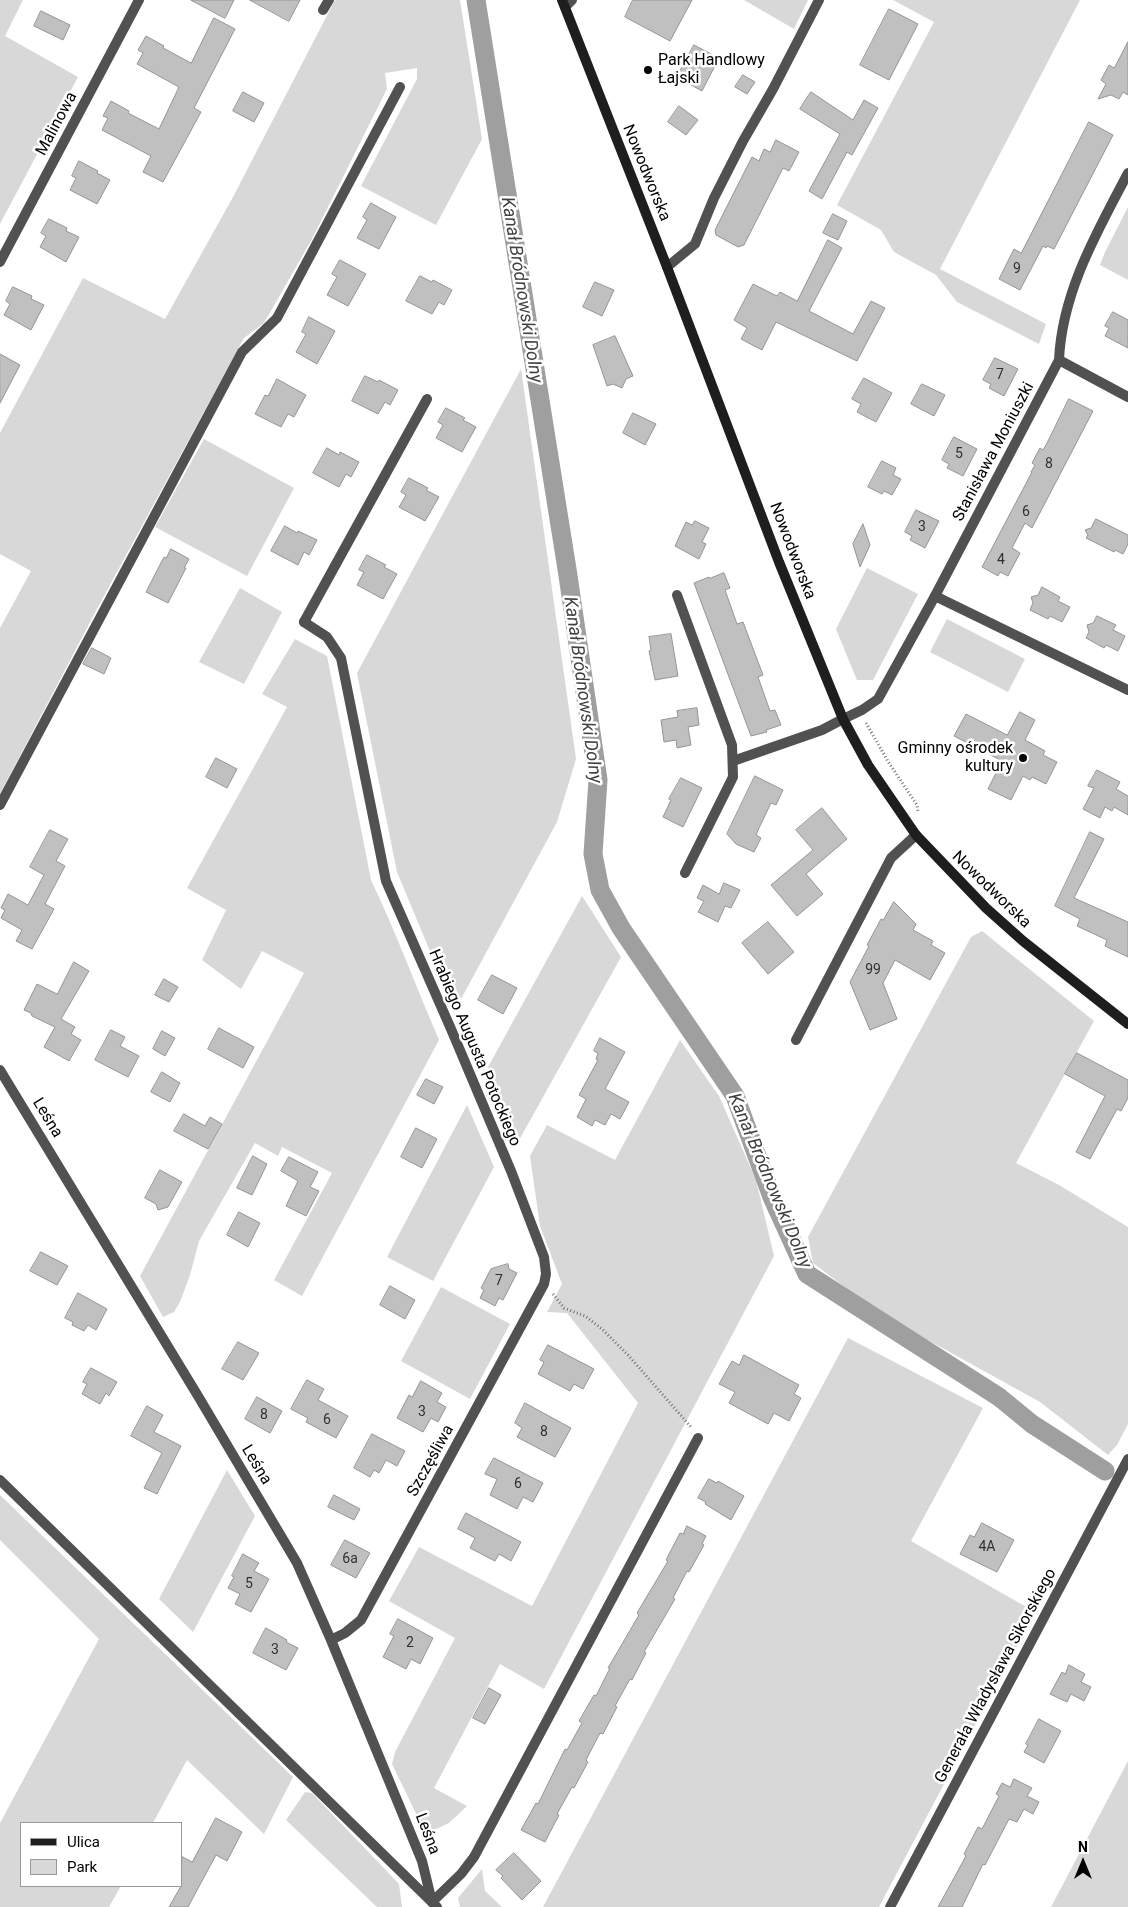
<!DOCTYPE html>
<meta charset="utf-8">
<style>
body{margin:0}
#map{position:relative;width:1128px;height:1907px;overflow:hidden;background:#fff;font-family:Roboto,sans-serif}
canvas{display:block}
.legend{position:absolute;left:20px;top:1822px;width:162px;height:65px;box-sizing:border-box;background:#fff;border:1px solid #999;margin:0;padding:6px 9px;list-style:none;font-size:15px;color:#000}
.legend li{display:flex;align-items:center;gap:10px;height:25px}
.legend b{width:25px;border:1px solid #999}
.north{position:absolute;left:1058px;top:1837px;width:50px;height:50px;-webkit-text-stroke:4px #fff;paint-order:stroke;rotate:0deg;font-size:14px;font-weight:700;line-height:20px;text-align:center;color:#000}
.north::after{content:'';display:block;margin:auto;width:18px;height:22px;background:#000;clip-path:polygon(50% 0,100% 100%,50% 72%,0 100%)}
</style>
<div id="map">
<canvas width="1128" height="1907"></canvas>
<ul class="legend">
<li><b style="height:6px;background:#1e1e1e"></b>Ulica</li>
<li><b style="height:14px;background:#d8d8d8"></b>Park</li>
</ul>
<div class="north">N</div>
</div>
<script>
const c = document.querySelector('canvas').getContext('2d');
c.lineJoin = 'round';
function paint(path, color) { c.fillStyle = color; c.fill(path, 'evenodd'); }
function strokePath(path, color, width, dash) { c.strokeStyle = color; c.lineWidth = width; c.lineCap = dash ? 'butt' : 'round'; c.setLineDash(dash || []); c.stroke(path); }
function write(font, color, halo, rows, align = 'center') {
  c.font = font + ' Roboto,sans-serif'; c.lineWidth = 5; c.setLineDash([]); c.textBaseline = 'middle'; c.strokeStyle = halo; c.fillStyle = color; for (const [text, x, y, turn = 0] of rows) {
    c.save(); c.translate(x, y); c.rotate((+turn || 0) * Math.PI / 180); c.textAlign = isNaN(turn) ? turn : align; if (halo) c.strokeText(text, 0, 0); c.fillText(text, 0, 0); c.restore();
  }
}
paint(new Path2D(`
 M0,0h23l-18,36 73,41 -78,147z
 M335,0h125l22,139 -46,86 -75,-39 56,-107v-11l-32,5 2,16 -75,150 -48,84 -20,15 -146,269 -98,187v-166l31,-57 -31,-17v-121l83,-155 82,41 68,-122z
 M744,0h64l-14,29z
 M893,0h187l-140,269 106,55 -7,20 -82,-42 -21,-27 -42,-23 -13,-22 -44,-25 97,-183z
 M1128,207v73l-28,-15 5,-13z
 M521,369l55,390 -19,63 -96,177 -17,-31 -5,5 -42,-101 -40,-199z
 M204,439l90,49 -47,88 -92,-49z
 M867,568l51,26 -45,86h-16l-21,-51z
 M240,588l42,24 -38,72 -45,-22z
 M947,619l78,40 -17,33 -78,-40z
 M295,639l32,17 44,224c25,52 45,107 68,160l-137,256 -28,-16 58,-107 -50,-26 -4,9 -23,-13 -56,98 -9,34 -10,27 -6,10 -11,5 -23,-41 164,-303 -42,-22 -21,38 -39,-29 24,-50 -39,-22 100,-181 -25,-13z
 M582,896l39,61 -103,185 -30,-75z
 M982,931l112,90 -78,142 43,22 69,42v197l-11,21 -9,10 -68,-53 -161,-89 -66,-50 -5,-26 163,-300z
 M680,1040l39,56 37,84 18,76 -230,433 -44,-25 -66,124 33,18 -18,17 -15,7 -12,-4 -30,-62 3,-12 60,-114 -66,-37 30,-54 113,59 106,-203 -71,-90 -20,-1 15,-28 -22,-58 -10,-70 17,-31 68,35z
 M467,1105l27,62 -61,114 -46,-24z
 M441,1287l69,37 -40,75 -69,-38z
 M848,1338l135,70 -72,133 124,71 -156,295h-336z
 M227,1470l28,46 -62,116 -34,-33z
 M0,1495l293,282 -29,57 -77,-74 -34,63h-132v63h100l-12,21h-109v-84l99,-184 -99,-99z
 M1128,1761v146h-77z
 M305,1792l7,1 87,91 3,23h-25l-91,-87z
 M482,1869l3,22 17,16h-42l-2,-9z`), '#d8d8d8');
strokePath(new Path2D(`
 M476,0l91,569 31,211 -5,74 7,36 21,38 114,168 37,101 35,77 192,123 33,27 73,47`), '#9f9f9f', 19);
const building = new Path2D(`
 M191,0h43l-9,18z
 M250,0h50l-11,21z
 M633,0h59l-22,41 -45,-24z
 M889,9l29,15 -29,56 -29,-15z
 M41,11l29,14 -7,15 -29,-14z
 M214,18l21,11 -41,79 7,4 -38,70 -20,-10 8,-16 -49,-26 6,-12 -5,-2 8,-15 18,10 -1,2 31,16 20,-42 -42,-23 6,-11 -5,-3 8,-14 18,10 -1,2 28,15z
 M1128,42v53l-5,-3 -4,7 -8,-4 -13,4 8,-15 -5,-4 8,-15 5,3z
 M694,45l25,13 -17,33 -25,-14z
 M743,75l12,7 -8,12 -12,-7z
 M243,92l21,11 -10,19 -21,-11z
 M811,92l42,28 11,-20 14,8 -26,47 -5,-3 -25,47 -13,-8 31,-57 -40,-25z
 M679,106l19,14 -12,15 -18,-13z
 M1089,122l24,13 -59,114 -7,-3 -1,2 -3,-2 -23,44 -21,-11 15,-30 7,4z
 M776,140l23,12 -10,19 -6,-3 -39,77 -6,2 -22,-12 -1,-5 37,-73 7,4 5,-12 6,3z
 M79,161l19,10 -1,2 13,7 -13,24 -27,-14 6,-12 -4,-2z
 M371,203l25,14 -17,32 -22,-11 10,-18 -4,-3z
 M833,214l14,7 -9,19 -15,-7z
 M49,219l18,9 -1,3 13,6 -13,25 -26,-15 6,-11 -5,-3z
 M828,240l14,8 -33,63 44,23 18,-33 14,7 -28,53 -81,-39 -14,28 -21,-11 6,-11 -13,-8 19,-36 24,12 3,-4 17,9z
 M340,260l26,14 -18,32 -21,-11 10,-18 -5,-3z
 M420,276l12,6 1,-2 19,10 -8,15 -5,-3 -7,12 -26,-13z
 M595,282l19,8 -12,26 -19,-9z
 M13,287l19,9 -1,3 13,6 -13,25 -27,-15 6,-11 -4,-3z
 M1113,312l15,8v28l-23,-12 4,-8 -4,-2z
 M309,317l26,14 -18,33 -21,-12 10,-18 -4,-2z
 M615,336l18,40 -7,3 -4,9 -9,-4 -6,2 -14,-41z
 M0,354l20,11 -20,38z
 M995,358l23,11 -14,27 -15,-8 2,-4 -8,-4z
 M365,376l13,6 1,-2 19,10 -8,15 -5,-3 -7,12 -26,-13z
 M864,378l28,15 -16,29 -19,-10 4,-8 -9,-5z
 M277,379l29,16 -12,22 -6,-3 -7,13 -26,-13 10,-19 3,1z
 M922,384l23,11 -11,21 -23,-12z
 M1069,399l24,12 -61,117 -7,-5 -13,25 8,5 -12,23 -8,-4 -2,4 -16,-9 50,-95h-1l4,-7 -3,-2 8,-15 3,2 4,-7z
 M446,408l19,10 -2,2 13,7 -14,25 -26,-14 7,-13 -5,-3z
 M633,413l23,11 -11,21 -22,-12z
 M954,437l23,12 -14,27 -16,-8 2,-4 -7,-4z
 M327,448l12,7 1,-3 19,10 -8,15 -5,-3 -7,13 -26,-14z
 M882,461l14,7 -3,7 8,4 -9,16 -8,-4 -2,3 -14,-7z
 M409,478l19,10 -2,2 13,7 -14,24 -26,-14 7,-12 -5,-3z
 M916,510l23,11 -14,27 -15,-8 2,-4 -7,-4z
 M1096,519l32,16v9l-5,10 -8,-4 -1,2 -28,-14 2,-3 -3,-5 6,-2z
 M695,521l14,7 -7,14 4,2 -7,15 -24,-13 11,-24 6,3z
 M863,524l7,21 -10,22 -7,-23z
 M285,526l12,7 1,-2 19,9 -8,15 -5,-3 -6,13 -27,-14z
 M171,549l18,10 -5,9h2l-18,35 -22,-11 18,-35 2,1z
 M367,555l19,10 -2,2 13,7 -14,25 -26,-14 7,-13 -5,-2z
 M724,573l6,15 -5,2 12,34 6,-2 20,53 -5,2 12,34 5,-1 6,15 -15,5 1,2 -16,4 -57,-153 15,-6 1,1z
 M1042,587l18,10 -2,4 12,6 -8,15 -12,-6 -2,3 -18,-9 3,-7 -2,-6 7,-2z
 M1097,616l19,9 -3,5 12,6 -7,15 -12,-6 -2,3 -18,-10 3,-6 -2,-7 6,-2z
 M671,634l7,42 -23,4 -6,-29 2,-1 -2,-13z
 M92,648l19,10 -7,16 -21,-10z
 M697,708l2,17 -11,2 3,18 -14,3 -1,-8 -12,2 -3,-22 17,-3 -1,-6z
 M1020,712l15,8 -10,20 20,11 -2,4 14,7 -11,22 -14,-7 -2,3 -7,-4 -12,24 -23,-11 14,-28 -48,-25 12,-22 41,21z
 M216,758l21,11 -10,19 -21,-11z
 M1097,770l23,12 -4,7 12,7v19l-14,-8 -2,4 -7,-4 -5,11 -17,-9 11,-21 -6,-2z
 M755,776l28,14 -7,15 -5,-2 -12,25 -3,7 5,3 -7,14 -18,-8 -9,-10z
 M681,778l21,10 -19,39 -20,-10 8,-17 -2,-1z
 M822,808l25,31 -41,35 17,20 -26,22 -26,-31 42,-35 -17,-20z
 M50,830l18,9 -12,22 9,5 -20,38 9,5 -22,40 -16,-8 6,-11 -21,-12 4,-8 -4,-2 7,-14 20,11 16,-30 -14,-8z
 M1090,832l14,7 -30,59 54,24v35l-23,-11 2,-6 -30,-14 3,-7 -25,-13z
 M724,883l16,7 -9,18 -6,-2 -7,16 -20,-10 6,-11 -7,-3 6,-13 16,9z
 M894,902l22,22 -3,6 20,11 -2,4 14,8 -15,27 -35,-20 -12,23 14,36 -27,11 -20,-48 19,-36 -2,-1 14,-26 2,1z
 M768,922l26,30 -26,22 -26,-31z
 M74,962l15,9 -28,48 14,8 -4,7 10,6 -12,21 -25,-14 11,-20 -23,-11 -1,-3 -7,-3 13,-26 20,10z
 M492,975l25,13 -14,26 -25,-14z
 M164,979l14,8 -9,15 -14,-7z
 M219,1028l35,19 -11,21 -35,-19z
 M111,1030l14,7 -5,9 19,10 -11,21 -33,-17z
 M162,1031l13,7 -10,18 -12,-7z
 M600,1038l25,14 -20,37 24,13 -9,17 -9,-5 -6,11 -10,-5 -3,6 -15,-9 9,-18 -7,-4 19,-35 -2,-1 2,-6 -4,-2z
 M1077,1053l51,27v18l-7,13 -4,-2 -27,50 -14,-7 29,-56 -40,-22z
 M162,1072l18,11 -10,19 -19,-10z
 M426,1079l17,8 -9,17 -17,-9z
 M184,1114l21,12 5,-9 12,7 -14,25 -34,-18z
 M416,1128l21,11 -15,29 -21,-11z
 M253,1156l14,8 -15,31 -15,-7z
 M289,1157l29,15 -8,15 9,4 -13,25 -20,-10 12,-25 -17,-10z
 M160,1170l22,12 -14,25 -10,3 -2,-6 -11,-6z
 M239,1212l21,11 -12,24 -21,-12z
 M41,1252l27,14 -11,19 -27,-14z
 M508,1264l1,5 8,4 -14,27 -4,-2 -4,8 -15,-8 4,-8 -3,-2 10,-19z
 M390,1286l25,14 -10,19 -25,-14z
 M78,1293l29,16 -11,21 -8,-5 -4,6 -12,-6 1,-3 -8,-4z
 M238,1342l21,11 -16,27 -21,-11z
 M548,1345l46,24 -11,20 -9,-5 -4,7 -32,-17 6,-12 -4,-2z
 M744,1355l55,30 -5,9 7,4 -12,23 -15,-8 -6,11 -39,-21 6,-11 -16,-8 13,-23 7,4z
 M91,1368l26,14 -8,14 -3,-3 -6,11 -18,-10 5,-10 -4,-2z
 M307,1380l17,9 -6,11 30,16 -12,22 -30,-16 2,-4 -17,-9z
 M421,1381l21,12 -5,9 9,5 -8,15 -7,-4 -8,14 -26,-14 12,-23 3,2z
 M257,1397l25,14 -12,22 -25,-14z
 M525,1403l46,25 -16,29 -38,-20 5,-9 -7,-5z
 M147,1406l16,9 -9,17 27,14 -24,48 -13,-6 18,-35 -31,-17z
 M372,1434l33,17 -8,15 -11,-6 -7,13 -5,-3 -4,7 -16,-9z
 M494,1458l49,25 -10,19 -10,-5 -6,12 -27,-14 7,-16 -12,-5z
 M709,1479l8,4 1,-2 26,15 -13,24 -26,-16 1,-2 -8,-4z
 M334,1495l26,14 -6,11 -26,-13z
 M466,1513l55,29 -10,19 -12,-7 -4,7 -25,-13 5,-10 -17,-9z
 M982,1523l32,17 -17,32 -37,-18 10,-19 4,2z
 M687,1526l19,10 -4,8 2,1 -15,27 -2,-1 -14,27 2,1 -31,53 2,1 -14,27 -2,-1 -15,27 2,1 -14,27 -3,-1 -14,27 2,2 -14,26 -2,-1 -15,27 2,1 -14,27 -24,-12 15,-27 2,1 27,-55 2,1 15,-27 -3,-2 15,-26 2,1 14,-28h-2l31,-53 -2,-2 31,-52 -2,-1 14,-27 3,1z
 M345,1540l25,13 -14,25 -25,-13z
 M243,1554l16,9 -5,8 15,8 -18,33 -16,-8 5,-10 -12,-6 6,-11 -2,-1z
 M398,1619l35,19 -13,26 -9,-5 -5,10 -23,-12 11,-21 -4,-2z
 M266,1628l21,12 -1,2 12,6 -12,22 -33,-17z
 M1069,1665l16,9 -4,8 10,5 -7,14 -13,-7 -4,8 -17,-8 12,-22 3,2z
 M489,1688l12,7 -16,29 -12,-6z
 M1039,1719l22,12 -17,32 -20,-11 4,-7 -2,-1z
 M1014,1779l18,9 -5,8 12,6 -6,12 -9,-5 -7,13 -8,-3 -24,46 -2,-1 -21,43h-24l28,-51 -2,-2 14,-27 4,2 17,-33 -3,-2 6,-11 8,4z
 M216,1818l26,14 -15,29 -11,-6 -28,52h-19l12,-21v-30l11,6z
 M514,1853l27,28 -19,19 -21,-22 2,-2 -7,-6z`);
paint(building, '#c0c0c0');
strokePath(building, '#959595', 1);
strokePath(new Path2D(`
 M866,723l23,40 28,42 1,7
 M553,1294l11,14 21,8 17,13 26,26 63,72`), '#737373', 3, [1, 2.5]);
strokePath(new Path2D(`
 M565,7l7,-7
 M323,10l6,-10
 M667,267l28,-23 19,-46 29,-57 30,-52 46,-89
 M677,595l55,150 1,32 -48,96
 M935,596l193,94
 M304,622l123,-223
 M733,761l89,-31 21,-11
 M0,805l242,-453 35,-34 123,-231
 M796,1040l95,-182 25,-23
 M432,1902l29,-28 13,-17 224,-419`), '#515151', 10);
strokePath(new Path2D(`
 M0,262l139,-262
 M1059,360l69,37
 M304,622l23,15 14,21 45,223 65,148 60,142 33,86 2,17 -2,10 -183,336 -16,13 -14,7
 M843,719l19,-9 16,-11 57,-103 124,-236c3,-68 38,-128 69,-187
 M0,1070l198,326 99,167 34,77 91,221 10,41
 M0,1480l437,427
 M890,1907l238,-448`), '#515151', 10);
strokePath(new Path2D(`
 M562,0l105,267 112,295 64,157 25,46 48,70 70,73 37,33 105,83`), '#1e1e1e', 10);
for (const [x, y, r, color] of [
 [648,70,5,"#000"],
 [1023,758,5,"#000"]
]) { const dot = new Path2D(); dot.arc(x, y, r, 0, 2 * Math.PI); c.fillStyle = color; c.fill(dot); strokePath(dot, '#fff', 2); }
write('14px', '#303030', null, [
 ["9",1017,269],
 ["7",1000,375],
 ["5",959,454],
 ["8",1049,464],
 ["6",1026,512],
 ["3",922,527],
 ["4",1001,560],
 ["99",873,970],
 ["7",499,1281],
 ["3",422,1412],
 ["8",264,1415],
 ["6",327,1420],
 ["8",544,1432],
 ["6",518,1484],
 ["4A",987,1547],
 ["6a",350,1559],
 ["5",249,1584],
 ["2",410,1643],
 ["3",275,1650]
]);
write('16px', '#000', '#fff', [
 ["Park Handlowy",658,61],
 ["Łajski",658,79],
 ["Gminny ośrodek",1013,749,"right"],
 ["kultury",1013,767,"right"]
], 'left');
write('16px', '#000', '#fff', [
 ["Malinowa",57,124,-62],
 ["Nowodworska",646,173,68],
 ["Stanisława Moniuszki",994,452,-62],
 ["Nowodworska",792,551,69],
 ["Nowodworska",991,890,44],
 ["Hrabiego Augusta Potockiego",474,1048,67],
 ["Leśna",47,1118,59],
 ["Szczęśliwa",431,1461,-61],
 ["Leśna",256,1465,59],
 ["Generała Władysława Sikorskiego",996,1676,-62],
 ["Leśna",427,1834,69]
]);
write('italic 18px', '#404040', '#fff', [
 ["Kanał Bródnowski Dolny",521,290,81],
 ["Kanał Bródnowski Dolny",582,690,82],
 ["Kanał Bródnowski Dolny",769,1181,67]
]);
</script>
